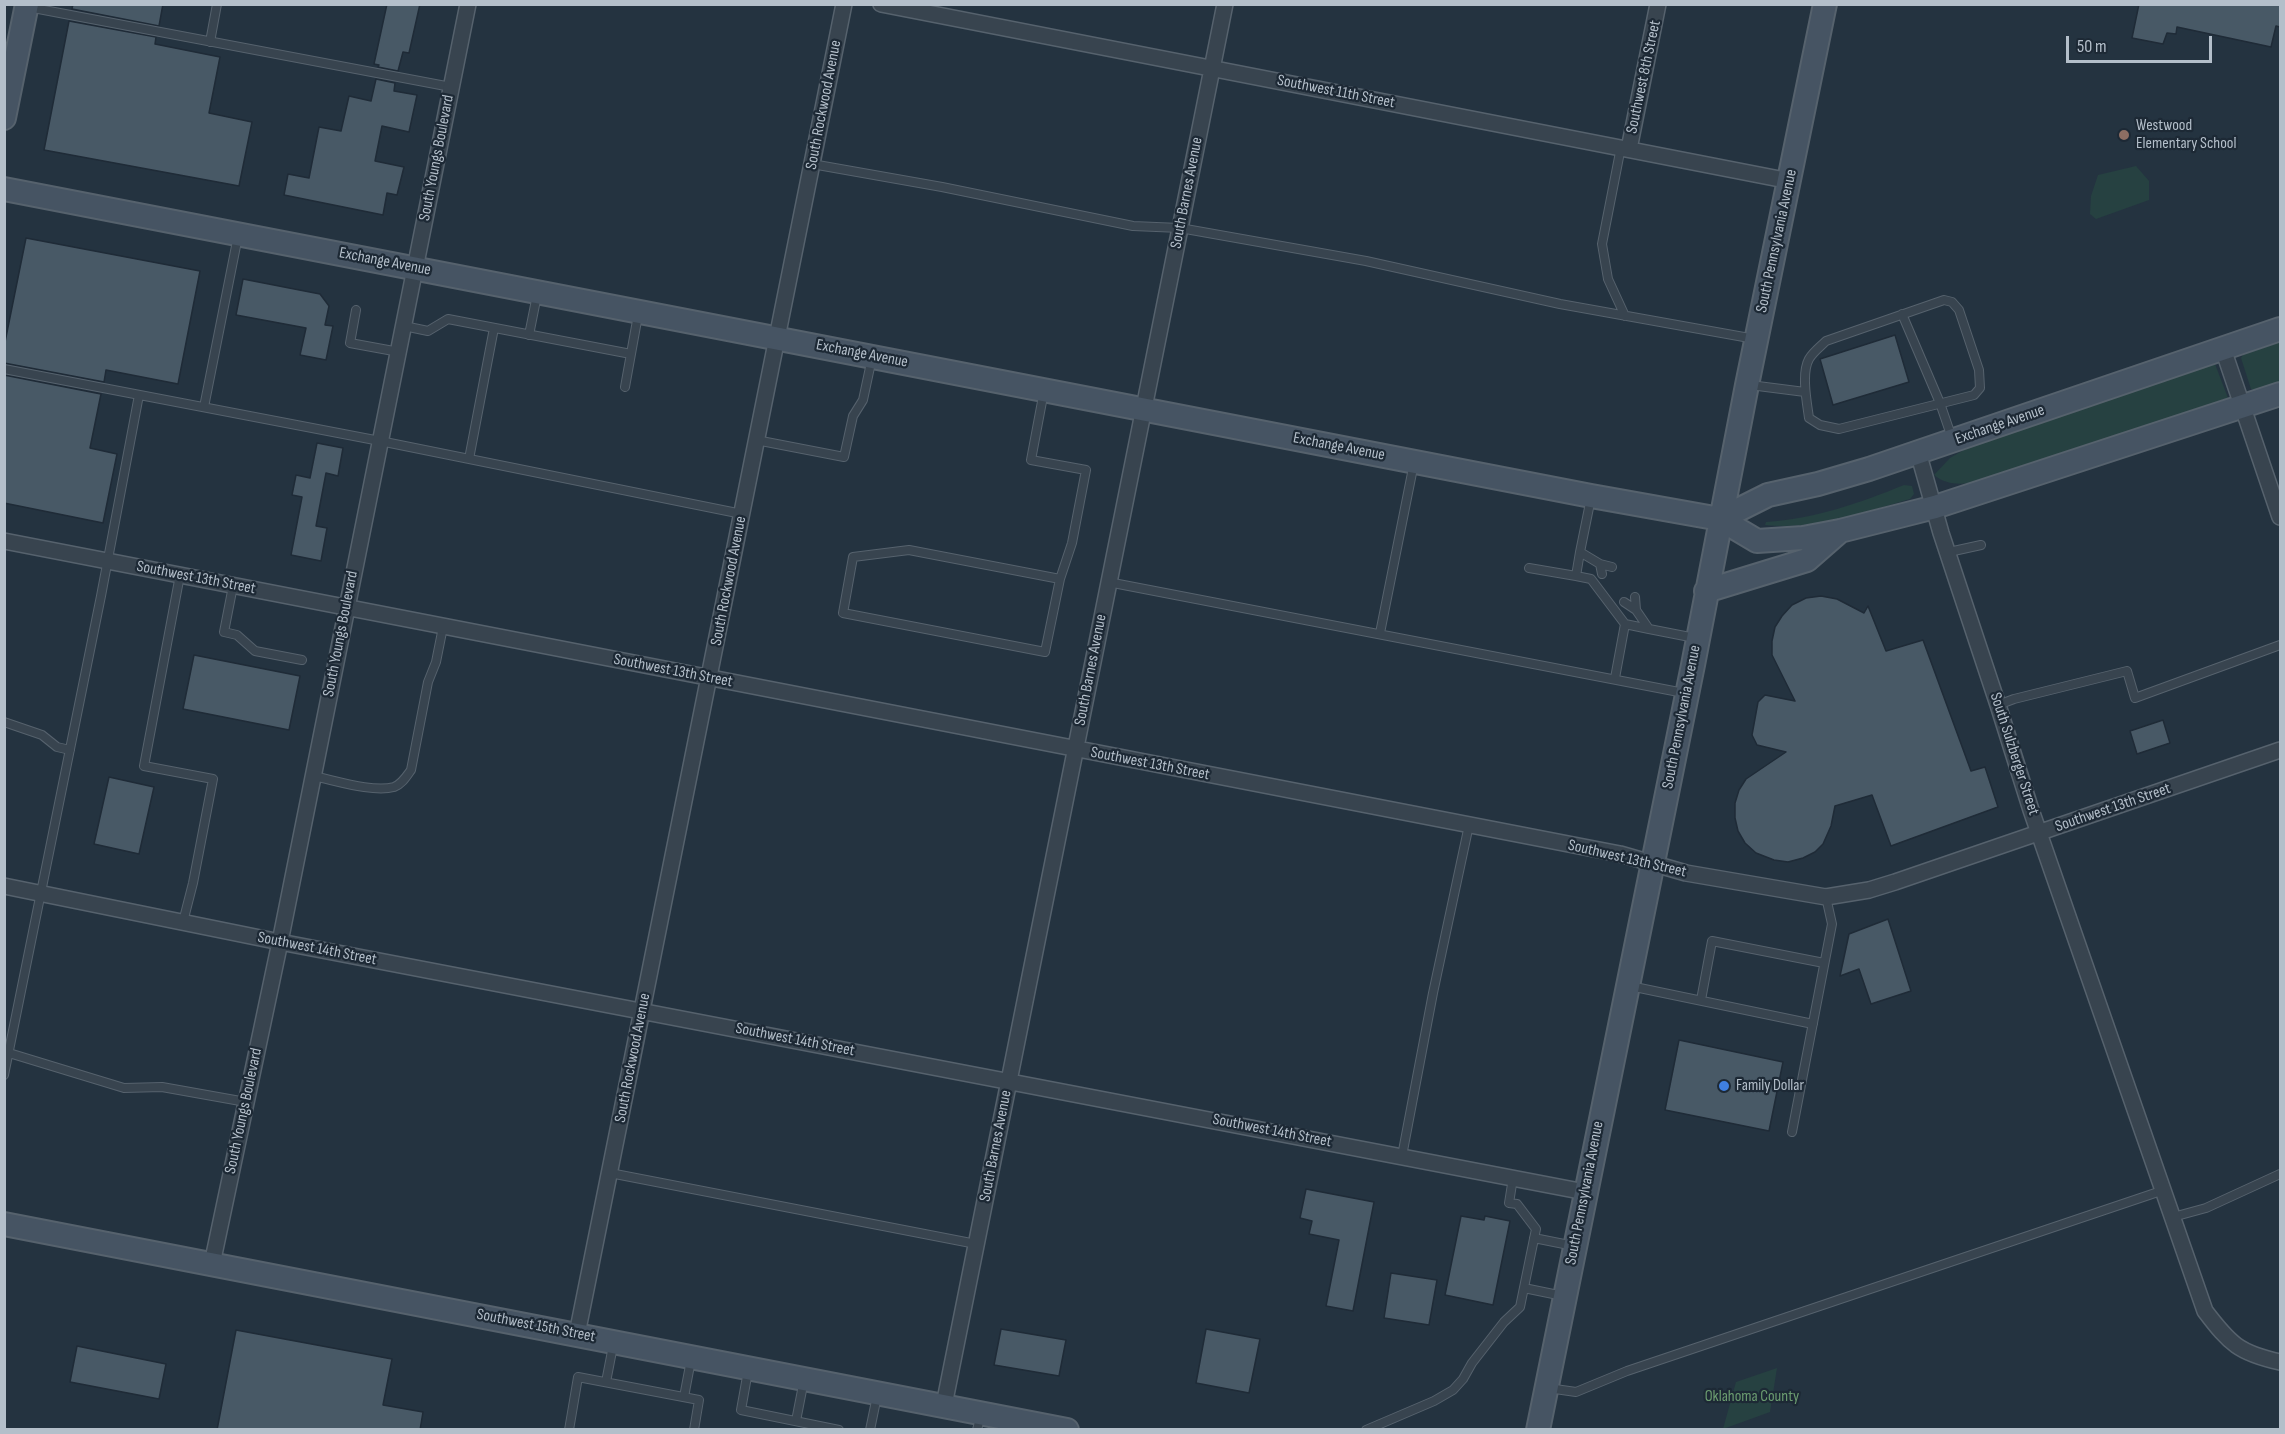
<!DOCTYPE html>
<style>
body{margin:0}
#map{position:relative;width:2285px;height:1434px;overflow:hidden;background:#243340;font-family:"Sofia Sans Condensed",sans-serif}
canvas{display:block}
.frame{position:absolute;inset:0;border:6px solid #b4bfca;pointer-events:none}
.scale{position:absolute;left:2066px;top:36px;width:146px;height:27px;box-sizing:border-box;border:3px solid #b4bfca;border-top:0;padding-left:8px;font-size:18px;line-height:21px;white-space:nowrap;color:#b4bfca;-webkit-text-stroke:4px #1d2935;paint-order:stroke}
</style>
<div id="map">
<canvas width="2285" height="1434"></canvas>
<div class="frame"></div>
<div class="scale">50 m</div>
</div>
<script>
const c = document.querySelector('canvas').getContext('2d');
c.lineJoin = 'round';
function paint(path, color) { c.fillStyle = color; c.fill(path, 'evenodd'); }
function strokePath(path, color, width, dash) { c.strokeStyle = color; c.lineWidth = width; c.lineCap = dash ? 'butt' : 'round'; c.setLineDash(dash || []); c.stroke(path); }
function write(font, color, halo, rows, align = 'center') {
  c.font = font + ' "Sofia Sans Condensed",sans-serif'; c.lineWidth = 4.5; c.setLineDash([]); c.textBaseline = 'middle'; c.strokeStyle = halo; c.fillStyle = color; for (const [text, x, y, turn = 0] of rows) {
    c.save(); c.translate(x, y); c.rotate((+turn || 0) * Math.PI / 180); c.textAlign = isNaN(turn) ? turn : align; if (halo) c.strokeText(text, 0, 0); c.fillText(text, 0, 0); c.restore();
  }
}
paint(new Path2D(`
 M2136,166l13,15v19l-53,19 -6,-5 1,-18 7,-21z
 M2280,342v41l-20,7 -9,-1 -10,-31 2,-3z
 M2215,364l13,34 -245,83c-18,3 -34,6 -49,-6l16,-17 19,-11z
 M1904,485l8,1 2,8 -4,5c-48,14 -94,31 -145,26l1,-3c48,-3 94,-19 138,-37z
 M1777,1368l-7,44 -47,17 13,-47z`), '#264141');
const building = new Path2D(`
 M73,4h90l-4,22 -87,-17z
 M387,4h33l-11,49 -6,-1 -5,19 -20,-4 1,-2 -5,-1z
 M2139,4h141v23l-4,-1 -5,21 -94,-20 -1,7 -9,-1 -4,11 -31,-6z
 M69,21l87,16 -1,7 65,13 -11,56 43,9 -13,64 -195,-36z
 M376,79l19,4 -1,8 23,4 -8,37 -27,-6 -7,35 29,6 -7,28 -10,-2 -4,22 -99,-20 4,-21 21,4 10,-51 22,4 8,-35 22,5z
 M26,238l174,33 -22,113 -72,-14 -2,12 -100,-19v-16z
 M243,279l77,15 9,12 -4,19 8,1 -7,34 -26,-5 6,-27 -70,-13z
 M1895,335l14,47 -76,23 -13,-46z
 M4,375l97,19 -11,54 27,6 -14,69 -99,-20z
 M317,443l26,5 -5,28 -12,-3 -10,53 11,2 -6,33 -30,-6 11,-58 -10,-2 4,-20 14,3z
 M1821,596l16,3 27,14 4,-7 18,45 37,-11 48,131 14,-4 13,40 -107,39 -19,-51 -37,11 -4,20 -8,18 -8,8 -12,6 -15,4 -14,-2 -18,-7 -11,-10 -7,-12 -3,-13v-15l4,-13 7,-11 40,-27 -29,-7 -5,-10 6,-33 7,-7 30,6 -23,-46v-14l3,-14 7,-11 10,-11 14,-7z
 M194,655l106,21 -11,54 -106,-21z
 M2163,720l7,23 -33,11 -7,-23z
 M109,777l45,10 -15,67 -45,-10z
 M1888,919l23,72 -40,13 -12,-35 -19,7 9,-42z
 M1679,1040l104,22 -14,69 -104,-21z
 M1306,1189l68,13 -21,109 -27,-5 13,-66 -30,-6 3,-13 -12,-3z
 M1461,1216l23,4 1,-4 25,5 -17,84 -48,-10z
 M1391,1273l46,7 -8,45 -45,-7z
 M1001,1329l65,11 -7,36 -65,-11z
 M1206,1329l54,10 -11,54 -53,-10z
 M236,1330l156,29 -9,46 40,7 -3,18h-203z
 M77,1346l89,18 -7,35 -89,-17z`);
paint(building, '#485966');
strokePath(building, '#1f2b37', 1.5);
const service = new Path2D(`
 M28,7l423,80
 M210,42l7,-38
 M1621,147l-19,97 6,35 17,37
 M812,164l130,23 191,39 47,2 186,33 194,43 195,35
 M1944,300l8,2 7,8 20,60 1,18 -6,7 -135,34 -19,-4 -11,-7c-2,-15 -8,-45 0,-59 4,-7 11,-12 17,-18z
 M356,310l-6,33 49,9
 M1902,314l38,89 12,35
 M404,326l24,5 20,-12 183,35
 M529,335l8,-40
 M4,369l376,72 362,73
 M1750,385l55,7
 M625,387l13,-72
 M1044,391l-13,69 55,10 -14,73 -12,36 -15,73 -202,-39 10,-56 56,-7 151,29
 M204,407l34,-171
 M756,440l88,17 9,-41 10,-16 9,-42
 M469,459l25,-131
 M1591,498l-11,54 20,12 12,3
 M1949,552l32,-7
 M1600,564l2,10
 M1529,568l47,8 4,-24
 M180,575l-36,191 69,13 -20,104 -10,39
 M1576,576l15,3 34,45 24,5
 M1108,582l576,111
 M233,586l-9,46 13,3 18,16 47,9
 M1635,597l1,13 13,19 46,9
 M1624,602l12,8
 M1380,633l34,-170
 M1615,678l10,-54
 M1998,705l16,-6 113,-28 8,27 145,-53
 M4,722l38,13 15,12 13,3
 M313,776c21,4 60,17 81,11 8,-3 12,-10 17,-17l17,-88 8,-20 7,-35
 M1630,986l183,38
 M1701,1000l11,-59 112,22
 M9,1053l115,35 38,-1 84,15
 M4,1075l97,-479 38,-201
 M1792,1132l40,-208 -6,-27
 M1402,1156l31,-163 36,-168
 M610,1173l366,71
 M2173,1217l33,-9 74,-34
 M1534,1238l40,8
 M1524,1288l39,8
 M748,1371l-7,39 98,20
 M606,1382l7,-36
 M1548,1388l28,4 51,-21 537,-181
 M684,1397l7,-37
 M796,1421l8,-41
 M569,1430l9,-53 121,23 -5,30
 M870,1430l7,-34
 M977,1430l4,-16
 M1366,1430l68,-29 19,-11 10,-11 9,-16 32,-41 16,-15 16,-78 -19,-25 -8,-1 4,-25`);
const minor = new Path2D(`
 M881,4l909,177
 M1629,149l29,-145
 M2223,349l57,168
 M1918,452l23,81 57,172 33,105 174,501c25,33 34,42 75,51
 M4,541l1616,313 66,19 140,24 43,-7 26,-8 385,-132
 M4,886l276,56 1305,250
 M212,1264l68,-322 188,-938
 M577,1334l267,-1330
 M944,1405l281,-1401`);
const secondary = new Path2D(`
 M4,118l23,-114
 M4,189l1587,307 129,23 37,22 46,-3 37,-7 95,-24 345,-113
 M1720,519l48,-24 50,-11 51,-15 411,-140
 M1706,591l101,-31 32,-28
 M4,1224l1063,206
 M1538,1430l155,-765 54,-280 78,-381`);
strokePath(service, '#56626d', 10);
strokePath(minor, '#56626d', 18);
strokePath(secondary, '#56626d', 26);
strokePath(service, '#38444f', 8);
strokePath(minor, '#38444f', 15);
strokePath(secondary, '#465463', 22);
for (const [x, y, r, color] of [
 [2124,135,6,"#8d6e63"],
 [1724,1086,6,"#3f7fe0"]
]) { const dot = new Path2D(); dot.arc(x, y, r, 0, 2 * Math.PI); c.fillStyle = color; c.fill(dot); strokePath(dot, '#1d2935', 2); }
write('16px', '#b4bfca', '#1d2935', [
 ["Southwest 8th Street",1644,77,-78],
 ["Southwest 11th Street",1336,92,11],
 ["South Rockwood Avenue",824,105,-79],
 ["South Youngs Boulevard",437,158,-79],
 ["South Barnes Avenue",1187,193,-79],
 ["South Pennsylvania Avenue",1777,241,-78],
 ["Exchange Avenue",385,262,11],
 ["Exchange Avenue",862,354,11],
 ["Exchange Avenue",2000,425,-19],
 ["Exchange Avenue",1339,447,11],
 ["Southwest 13th Street",196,578,11],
 ["South Rockwood Avenue",729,581,-79],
 ["South Youngs Boulevard",341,634,-79],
 ["South Barnes Avenue",1091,670,-79],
 ["Southwest 13th Street",673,671,11],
 ["South Pennsylvania Avenue",1682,717,-79],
 ["South Sulzberger Street",2014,754,72],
 ["Southwest 13th Street",1150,764,11],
 ["Southwest 13th Street",2113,808,-19],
 ["Southwest 13th Street",1627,859,13],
 ["Southwest 14th Street",317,949,11],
 ["Southwest 14th Street",795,1040,11],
 ["South Rockwood Avenue",633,1058,-79],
 ["South Youngs Boulevard",244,1111,-78],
 ["Southwest 14th Street",1272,1131,11],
 ["South Barnes Avenue",996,1146,-79],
 ["South Pennsylvania Avenue",1585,1193,-79],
 ["Southwest 15th Street",536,1326,11]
]);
write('16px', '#b4bfca', '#1d2935', [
 ["Westwood",2136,126],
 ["Elementary School",2136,144],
 ["Family Dollar",1736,1086]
], 'left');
write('16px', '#6b9c70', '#1d2935', [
 ["Oklahoma County",1752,1397]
]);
</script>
